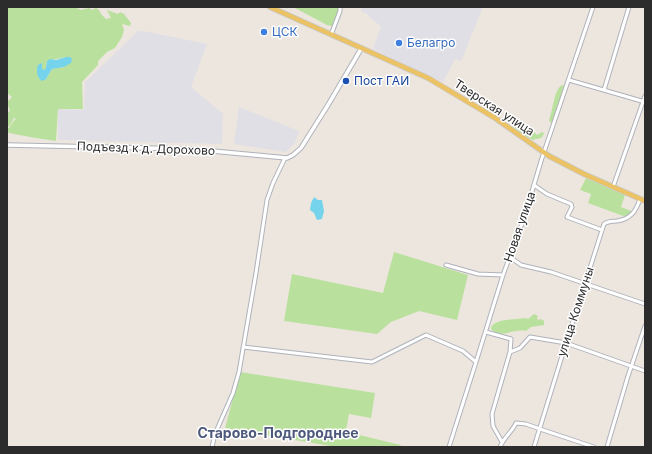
<!DOCTYPE html>
<meta charset="utf-8">
<style>
body{margin:0}
#map{position:relative;width:652px;height:454px;overflow:hidden;background:#ede6de;font-family:Inter,sans-serif}
canvas{display:block}
.frame{position:absolute;inset:0;border:8px solid #2c2c2c;pointer-events:none}
</style>
<div id="map">
<canvas width="652" height="454"></canvas>
<div class="frame"></div>
</div>
<script>
const c = document.querySelector('canvas').getContext('2d');
c.lineJoin = 'round';
function paint(path, color) { c.fillStyle = color; c.fill(path, 'evenodd'); }
function strokePath(path, color, width, dash) { c.strokeStyle = color; c.lineWidth = width; c.lineCap = dash ? 'butt' : 'round'; c.setLineDash(dash || []); c.stroke(path); }
function write(font, color, halo, rows, align = 'center') {
  c.font = font + ' Inter,sans-serif'; c.lineWidth = 3; c.setLineDash([]); c.textBaseline = 'middle'; c.strokeStyle = halo; c.fillStyle = color; for (const [text, x, y, turn = 0] of rows) {
    c.save(); c.translate(x, y); c.rotate((+turn || 0) * Math.PI / 180); c.textAlign = isNaN(turn) ? turn : align; if (halo) c.strokeText(text, 0, 0); c.fillText(text, 0, 0); c.restore();
  }
}
paint(new Path2D(`
 M362,7h121l-22,54 -6,-2 -12,23 -70,-33 8,-23 -12,-9v-2l-8,-4z
 M138,31h5l64,13 -16,43 32,27 -1,30 -164,-4v-31l26,1 1,-28z
 M239,107l60,24 -4,12 -9,9 -52,-8z`), '#e0dfe6');
paint(new Path2D(`
 M7,7h68l6,3 8,-2 3,2 4,-2 3,2 2,4 5,5 5,-1 -4,-8 11,4 2,-2 4,2 7,9 -1,3 -8,-2 2,6 -2,7 -7,11 -8,4 -9,9v4l-16,17 1,27h-25l-2,32c-16,-2 -31,-5 -47,-8l-2,-2v-3h2l7,-10h-2l-4,8 -3,1 1,-15 2,-1 -3,-9 5,-5 -5,-4zM66,57l-2,10 -12,2 -6,10 -8,-14 4,-1v5l2,1 2,-2 1,-7z
 M293,7h45l1,1 -3,10 -4,8 -5,-1z
 M562,85l3,1 -12,37 -3,-1 -1,-2c4,-9 5,-31 13,-35z
 M512,121l4,4 2,-4 9,4 10,10 5,-3 2,1c-2,7 -6,5 -11,7 -7,-4 -21,-10 -21,-19z
 M586,178l39,17 -4,12 13,5 -8,5 -38,-14 3,-9 -11,-4z
 M394,252l74,23 -11,45 -38,-9 -28,11 -14,12 -93,-13 8,-47 91,19z
 M534,314l4,2 -1,2 1,2 3,-1 3,2v4l-13,2 -5,4c-14,-3 -25,9 -35,-2 1,-11 25,-9 35,-11l2,1z
 M240,372l135,21 -4,25 -22,-4 -3,16 9,4 46,11 -1,2h-64l-111,-19z`), '#b9e19d');
paint(new Path2D(`
 M66,57h4l2,2 -1,4 -7,4 -12,2 -6,10 -4,2c-5,-3 -6,-10 -4,-16l4,-2v6l2,1 2,-2 1,-7 3,-2 6,1z
 M314,197l4,3h4l2,11 -2,8 -5,1 -3,-7 -4,-3 1,-7z`), '#75d4eb');
const minor = new Path2D(`
 M331,35l9,-24v-4
 M569,80l76,22
 M604,90l25,-83
 M534,185l13,9 24,10 1,3 -5,10 35,13
 M613,187l32,-91
 M510,257l11,8 30,7 94,32
 M446,265l32,9 25,1
 M486,332l25,7 -1,13
 M243,347l129,15 54,-27 37,16 13,11
 M502,442l-9,-16 -1,-12 18,-62 10,-4 10,-11 36,6 79,28
 M212,447l3,-13 18,-41 6,-21 17,-99 11,-73 6,-17 12,-25
 M449,447l27,-85 27,-87 21,-57 18,-60 51,-151
 M500,447c4,-10 12,-15 16,-24l10,1 14,5 54,18
 M534,447l32,-104 38,-119c4,-3 8,-3 13,-3 14,-2 19,-10 23,-22
 M607,447l21,-71 17,-50`);
const tertiary = new Path2D(`
 M7,145l184,4 96,9 6,-3 8,-7 27,-43 33,-56`);
const primary = new Path2D(`
 M270,7l158,71 67,40 54,38 35,18 61,27`);
strokePath(minor, '#afb2bc', 5);
strokePath(tertiary, '#afb2bc', 5.5);
strokePath(primary, '#c8c8c8', 6);
strokePath(minor, '#fff', 3);
strokePath(tertiary, '#fff', 3.5);
strokePath(primary, '#ecc364', 4.5);
for (const [x, y, r, color] of [
 [264,32,4,"#3f7fe0"],
 [399,43,4,"#3f7fe0"],
 [346,81,4,"#1a4fb4"]
]) { const dot = new Path2D(); dot.arc(x, y, r, 0, 2 * Math.PI); c.fillStyle = color; c.fill(dot); strokePath(dot, '#fff', 1.5); }
write('12px', '#366cbe', '#fff', [
 ["ЦСК",272,32],
 ["Белагро",407,43]
], 'left');
write('12px', '#164399', '#fff', [
 ["Пост ГАИ",354,81]
], 'left');
write('12px', '#2c2c2c', '#fff', [
 ["Тверская улица",494,108,33],
 ["Подъезд к д. Дорохово",146,149,2],
 ["Новая улица",520,227,-71],
 ["улица Коммуны",576,312,-72]
]);
write('bold 14px', '#4d597b', '#fff', [
 ["Старово-Подгороднее",278,434]
]);
</script>
